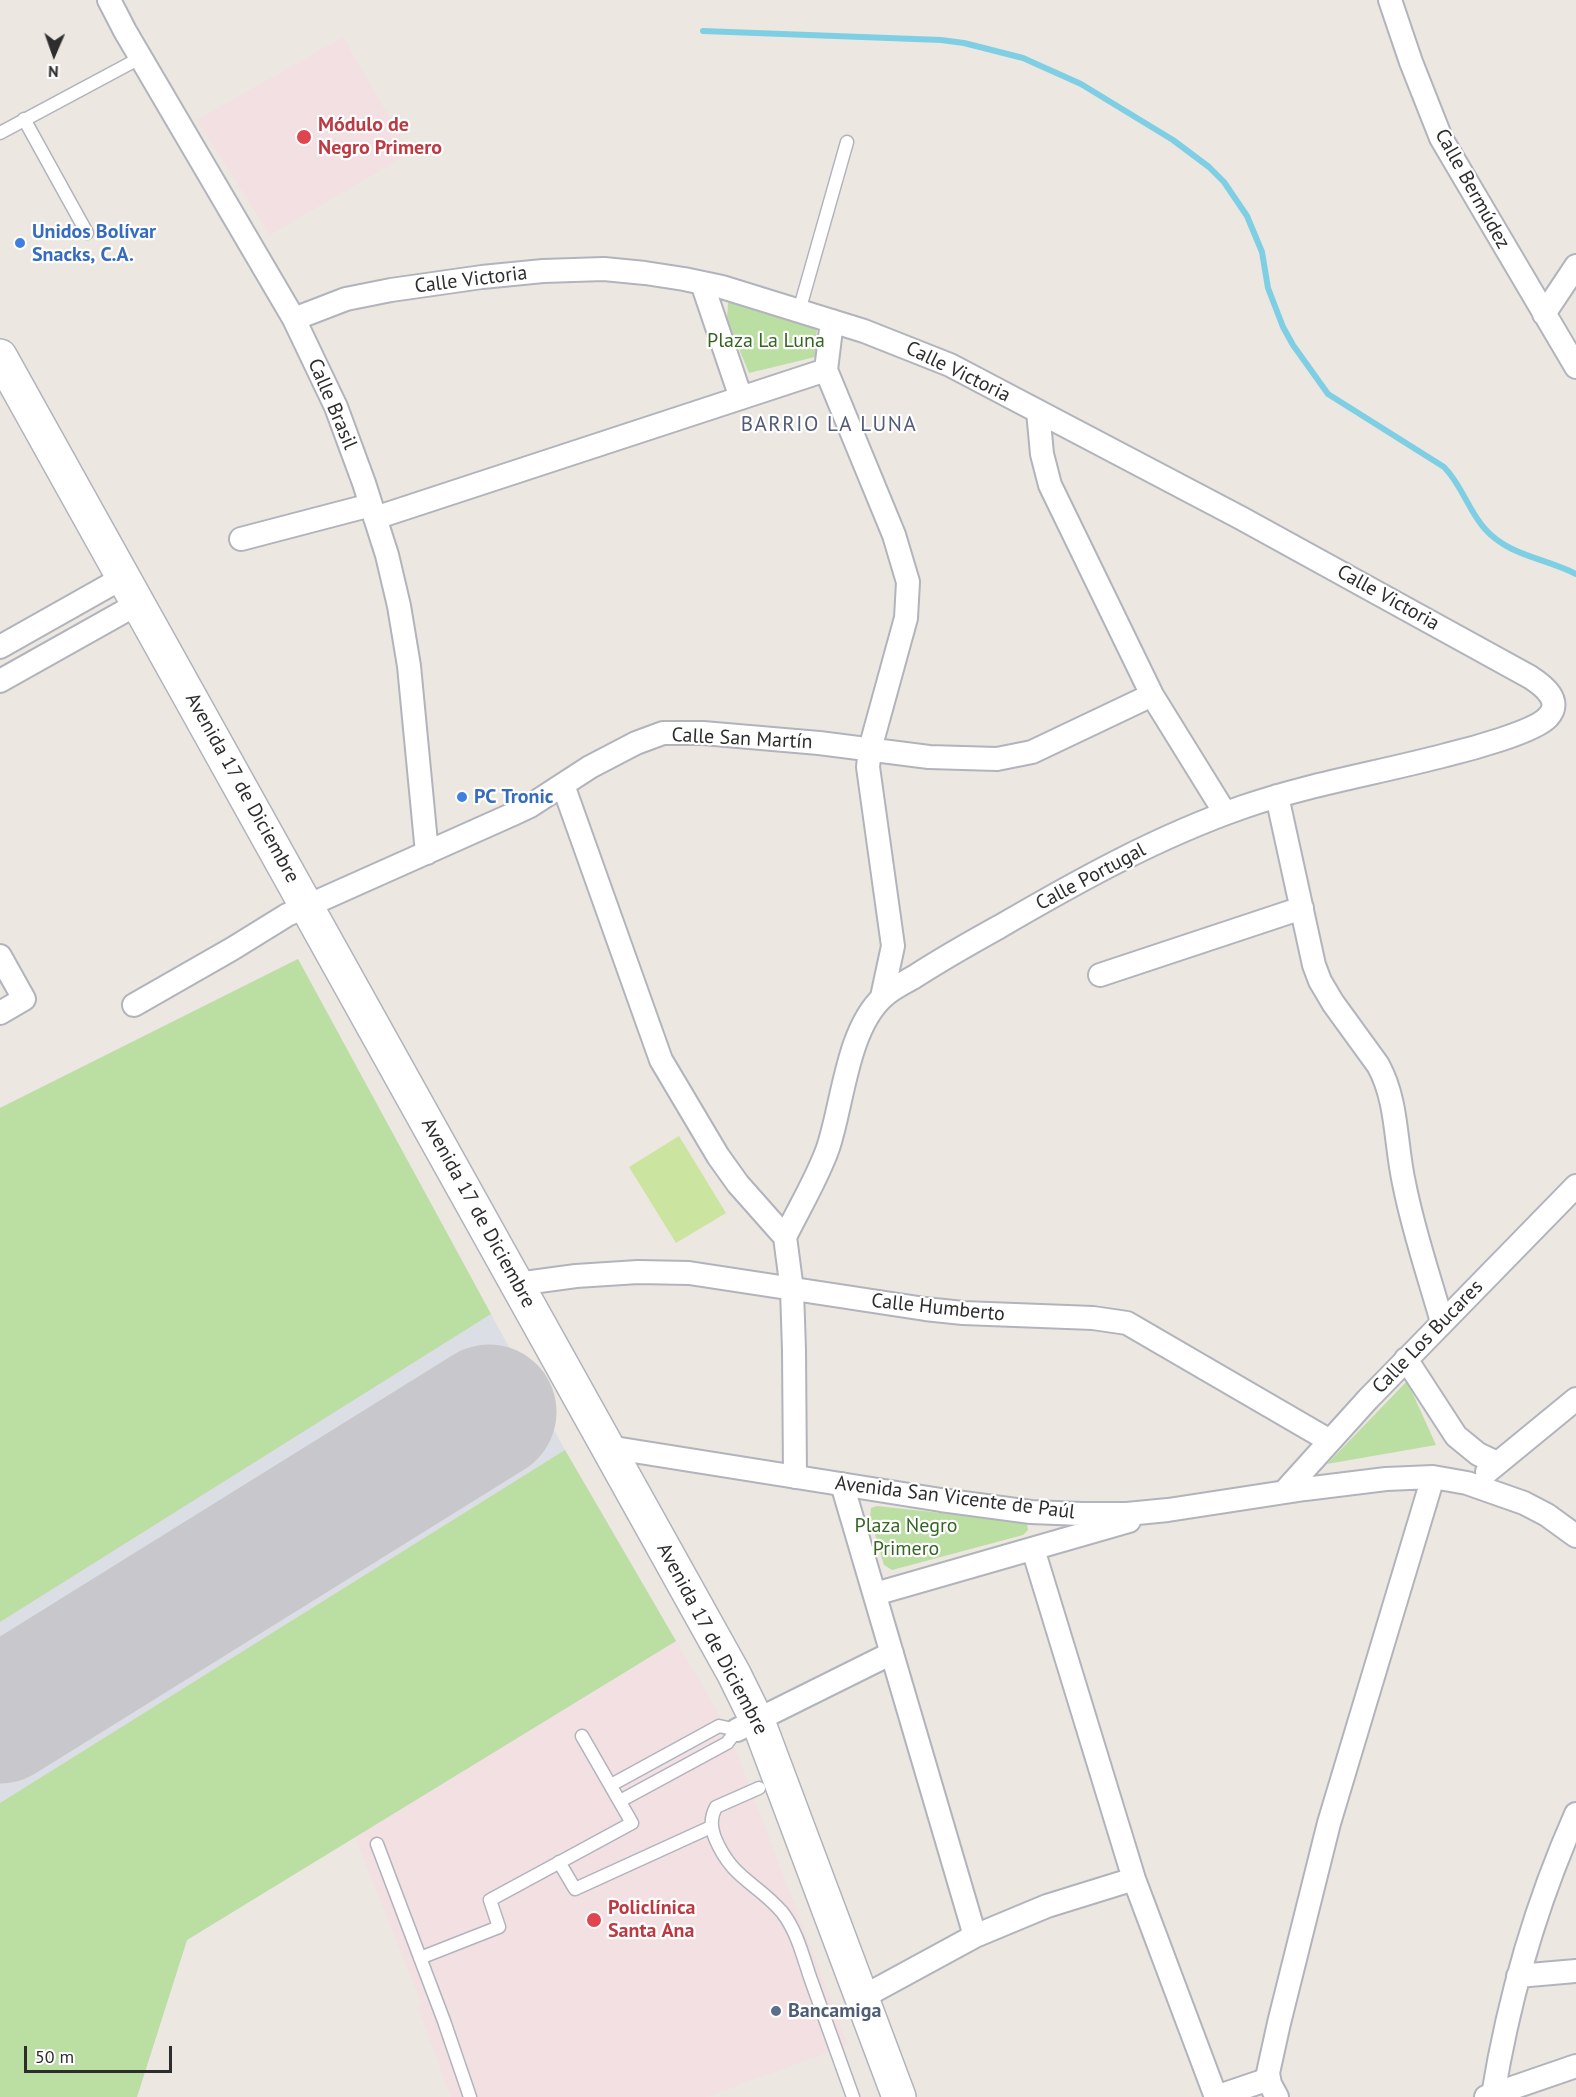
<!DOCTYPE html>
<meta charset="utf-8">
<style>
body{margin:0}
#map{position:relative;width:1576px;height:2097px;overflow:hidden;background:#ede7e1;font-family:"PT Sans",sans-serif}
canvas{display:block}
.north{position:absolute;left:24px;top:24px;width:60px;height:60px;-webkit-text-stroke:4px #fff;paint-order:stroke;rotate:182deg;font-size:16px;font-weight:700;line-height:24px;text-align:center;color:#2d2d2d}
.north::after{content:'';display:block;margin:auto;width:21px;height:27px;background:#2d2d2d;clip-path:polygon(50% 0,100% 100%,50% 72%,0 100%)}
.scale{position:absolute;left:24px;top:2046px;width:148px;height:27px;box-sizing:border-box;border:3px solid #2d2d2d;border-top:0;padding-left:8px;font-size:18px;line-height:21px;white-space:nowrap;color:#2d2d2d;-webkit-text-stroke:4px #fff;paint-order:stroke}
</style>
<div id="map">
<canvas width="1576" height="2097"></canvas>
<div class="north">N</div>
<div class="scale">50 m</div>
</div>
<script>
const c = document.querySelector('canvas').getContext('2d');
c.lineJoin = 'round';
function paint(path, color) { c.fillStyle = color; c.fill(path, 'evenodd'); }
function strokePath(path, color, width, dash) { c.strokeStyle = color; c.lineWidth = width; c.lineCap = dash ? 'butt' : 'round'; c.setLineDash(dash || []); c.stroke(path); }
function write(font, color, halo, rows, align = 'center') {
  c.font = font + ' "PT Sans",sans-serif'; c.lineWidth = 4.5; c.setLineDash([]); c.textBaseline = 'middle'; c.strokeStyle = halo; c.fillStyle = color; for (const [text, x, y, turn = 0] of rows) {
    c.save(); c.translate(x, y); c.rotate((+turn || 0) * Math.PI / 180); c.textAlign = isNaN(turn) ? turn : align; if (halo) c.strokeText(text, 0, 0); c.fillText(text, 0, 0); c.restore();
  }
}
paint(new Path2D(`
 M343,37l67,116 -140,82 -73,-115z
 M676,1641l38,64 20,41 114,299 -141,52h-256l-33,-89 3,-6 -66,-165z`), '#f2e0e2');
paint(new Path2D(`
 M298,959l267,491 111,191 -489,299 -50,157h-137v-989z`), '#dcdee6');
paint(new Path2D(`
 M732,301l85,27 -2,29 -66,16 -22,-53 1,-17z
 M298,959l193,355 -491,308v-514z
 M1407,1381l29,64 -109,19z
 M565,1450l111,191 -489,299 -50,157h-137v-294z
 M877,1506l147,16 3,2 1,6 -5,5 -131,35 -8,-5 -14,-47 1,-10z`), '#bbdea3');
paint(new Path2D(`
 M679,1136l47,77 -50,30 -47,-76z`), '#cbe4a0');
strokePath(new Path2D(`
 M703,31l238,9 23,3 59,15 58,26 92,56 36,27 15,15 23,34 15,36 6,36 15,39 10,18 35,49 116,73c18,18 24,43 41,62 24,27 60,29 91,45`), '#7fcfe4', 6);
strokePath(new Path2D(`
 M0,1716l489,-304`), '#c8c7cb', 135);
const lane = new Path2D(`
 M24,119l63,114
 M0,133l140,-75
 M799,311l48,-169
 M611,1785l108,-59 18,4 -10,13 -107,58
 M759,1788l-43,19c-6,11 -5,20 -1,31 17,41 41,44 67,74 15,19 21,45 29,68 14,39 28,78 42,117
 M377,1844l67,177 26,76
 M559,1862l16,27 136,-62
 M420,1958l79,-31 -9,-27 142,-77 -50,-87`);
const street = new Path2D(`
 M109,0l16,31 169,288 42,88 28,76 23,72 12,51 10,60 18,187
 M1390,0l21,62 30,76 135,229
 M702,283l39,115
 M1544,314l32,-48
 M294,319l52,-20 45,-9 91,-13 61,-6 61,-2 41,4 39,6 38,8 142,44 86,34 291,153 289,159c14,9 33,24 18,40 -13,15 -81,33 -102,38 -68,18 -137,29 -203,52 -86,30 -165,74 -244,120 -29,16 -57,32 -85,50 -10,6 -23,12 -31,20 -36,33 -40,106 -55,151 -11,31 -29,60 -43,89
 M832,321l-6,49 68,165 14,47 -2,36 -36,131 -2,18 25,179 -11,51
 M1038,411l4,43 8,31 102,210 73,118
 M375,518l451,-148
 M241,539l130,-34
 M0,647l124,-70
 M0,681l139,-78
 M563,785l98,275 57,96 20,28 47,53 7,53 2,60 1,127
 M1277,796l37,169 6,16 13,22 45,62c20,36 17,78 26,118 9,47 25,93 38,139
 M0,956l24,43 -24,14
 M1100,975l202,-67
 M134,1005l98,-56 55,-34 224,-100 19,-9 60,-39 46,-24 27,-10h40l116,10 110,14 68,2 35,-7 120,-57
 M517,1284l59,-8 62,-4 51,1 236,36 38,4 130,5 34,5 203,118
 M1406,1359l50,77 22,18 19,9
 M608,1447l333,53 90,12 51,2h45l41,-4 137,-21 81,-10 47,-2 34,6 57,20 23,12 29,21
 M1487,1472l89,-73
 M842,1484l133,452
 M1284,1492l84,-93 208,-213
 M1033,1549l101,330 82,218
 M875,1594l254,-73
 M737,1730l155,-77
 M1518,1976l58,-5
 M861,1998l114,-62 72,-30 87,-27
 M1493,2095c16,-98 43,-191 83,-281
 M1216,2097l53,-18
 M1277,2097l-7,-13 -2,-11 11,-50 50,-200 104,-346
 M1486,2097l90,-31`);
const secondary = new Path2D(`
 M0,356l734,1318 27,55 138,368`);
strokePath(lane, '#b1b4bc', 15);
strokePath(street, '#b1b4bc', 26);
strokePath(secondary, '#b1b4bc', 36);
strokePath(lane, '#fff', 12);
strokePath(street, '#fff', 22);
strokePath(secondary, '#fff', 33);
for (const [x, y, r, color] of [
 [304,137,8,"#e0444e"],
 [20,243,6,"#3f7fe0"],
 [462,797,6,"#3f7fe0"],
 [594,1920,8,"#e0444e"],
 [776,2011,6,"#5c6f8a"]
]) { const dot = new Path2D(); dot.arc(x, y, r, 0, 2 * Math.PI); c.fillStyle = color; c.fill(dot); strokePath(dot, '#fff', 2); }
write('bold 20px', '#be3a42', '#fff', [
 ["Módulo de",318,125],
 ["Negro Primero",318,148],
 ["Policlínica",608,1908],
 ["Santa Ana",608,1931]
], 'left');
write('20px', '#2d2d2d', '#fff', [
 ["Calle Bermúdez",1472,189,61],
 ["Calle Victoria",471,280,-7],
 ["Calle Victoria",958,372,26],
 ["Calle Brasil",332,404,67],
 ["Calle Victoria",1388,598,29],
 ["Calle San Martín",742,739,3],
 ["Avenida 17 de Diciembre",242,788,61],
 ["Calle Portugal",1091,877,-28],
 ["Avenida 17 de Diciembre",478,1213,61],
 ["Calle Humberto",938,1308,6],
 ["Calle Los Bucares",1428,1337,-46],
 ["Avenida San Vicente de Paúl",955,1498,7],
 ["Avenida 17 de Diciembre",712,1639,62]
]);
write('bold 20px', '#366cbe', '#fff', [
 ["Unidos Bolívar",32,232],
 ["Snacks, C.A.",32,255],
 ["PC Tronic",474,797]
], 'left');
write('20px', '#346522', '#fff', [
 ["Plaza La Luna",766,341],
 ["Plaza Negro",906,1526],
 ["Primero",906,1549]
]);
write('bold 20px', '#4e5e75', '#fff', [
 ["Bancamiga",788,2011]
], 'left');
c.letterSpacing = '1.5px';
write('21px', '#515b7a', '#fff', [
 ["BARRIO LA LUNA",829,425]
]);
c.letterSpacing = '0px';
</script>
